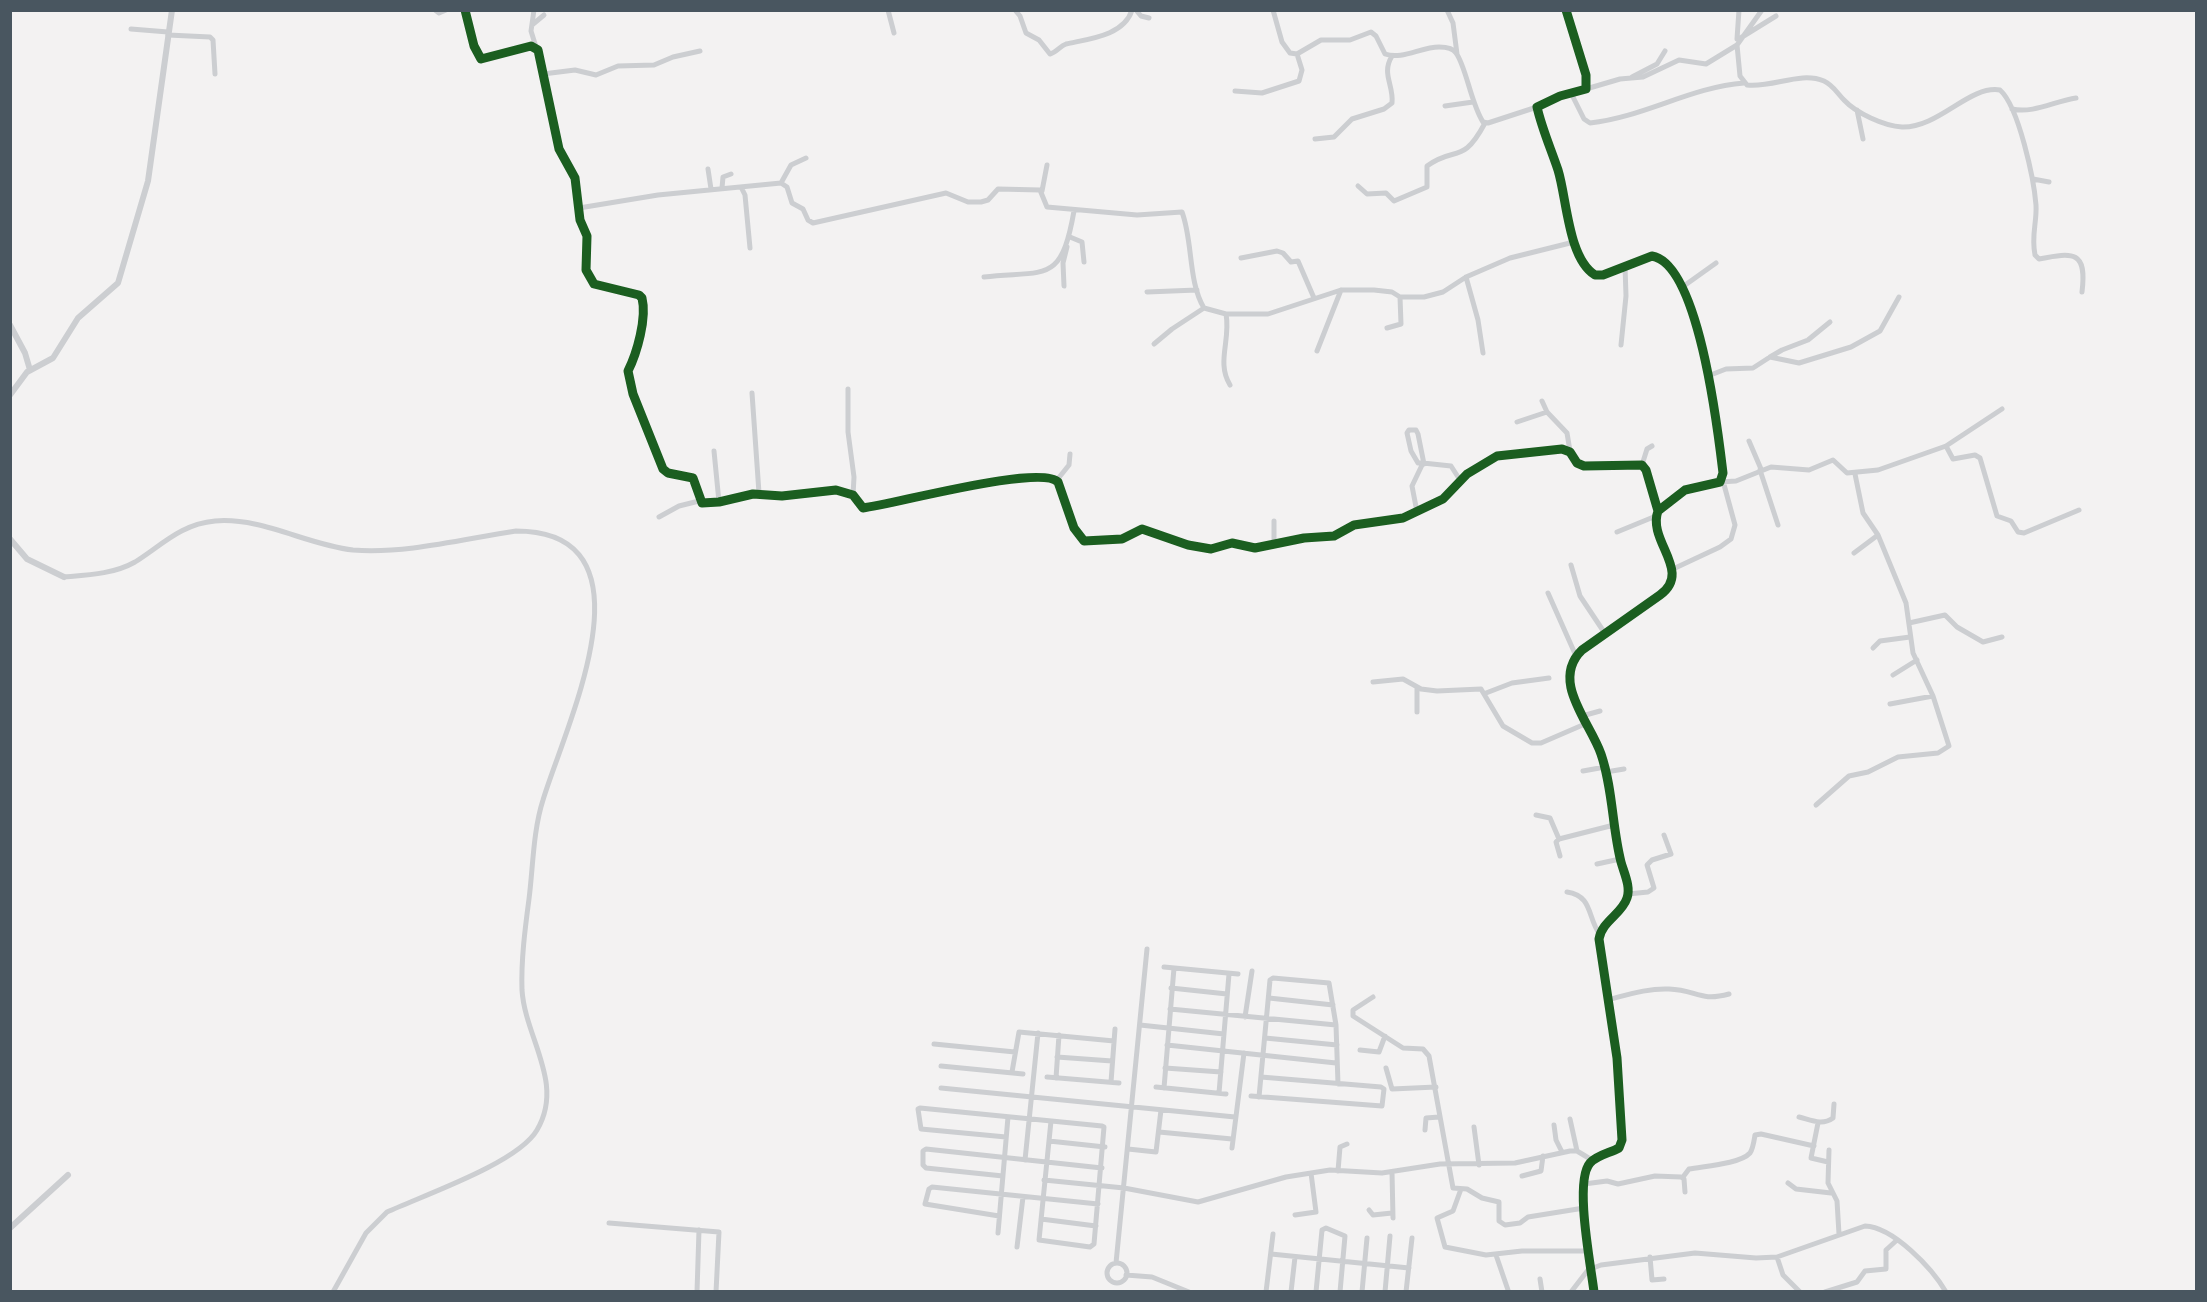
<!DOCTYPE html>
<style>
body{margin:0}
#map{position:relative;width:2207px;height:1302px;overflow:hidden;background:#f3f2f2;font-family:Montserrat,sans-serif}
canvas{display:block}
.frame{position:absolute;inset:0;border:12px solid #495660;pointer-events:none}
</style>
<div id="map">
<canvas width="2207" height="1302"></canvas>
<div class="frame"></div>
</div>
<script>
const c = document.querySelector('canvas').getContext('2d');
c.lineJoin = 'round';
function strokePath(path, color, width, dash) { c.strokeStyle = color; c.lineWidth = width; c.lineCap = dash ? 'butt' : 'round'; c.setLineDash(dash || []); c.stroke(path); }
strokePath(new Path2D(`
 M435,10l4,3 7,-3
 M465,10l9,36 7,13 50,-13 7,4 21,99 16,29 5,42 7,16 -1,34 8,14 45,11 3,3c5,20 -5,55 -14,73l5,23 30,75 5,4 25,5 9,25 17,-1 34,-8 29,2 54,-6 17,5 10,13c32,-4 177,-44 195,-26l16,46 10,13 38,-2 20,-10 46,16 23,4 21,-6 23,5 49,-10 30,-2 20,-11 49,-7 40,-19 24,-25 30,-18 65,-7 8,3 7,11 7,3 58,-1 4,5 12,41
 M534,10l-3,21 5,16
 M888,10l6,23
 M1015,10l5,6 6,17 13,7 11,14c7,-2 10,-8 16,-10 22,-5 58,-8 66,-34
 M1136,10l5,6 8,2
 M1273,10l9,32 8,11 7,1 24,-14h29l21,-8 5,4 9,18c17,6 36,-7 54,-7 6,0 14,1 17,6 10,13 15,51 27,69l5,1 49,-16
 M1447,10l6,13 4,31
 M1566,10l20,65v14l-26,7 -23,11c5,22 14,42 21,63 9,29 10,88 37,105h8l49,-19c47,8 66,175 71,217l-3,9 -35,8 -27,21c-11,30 35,60 2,84l-78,55c-32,31 8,72 19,104 12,35 11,73 20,108 3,11 10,25 6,36 -5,16 -25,23 -28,41l18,119 5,82 -3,8c-9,5 -22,7 -29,15 -16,18 1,103 4,129
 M532,25l12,-10
 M131,29l37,3
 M168,35l42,2 3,3 2,34
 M1742,37l34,-21
 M1737,39l2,-29
 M1737,45l3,31 7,9c26,3 53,-14 77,-4 9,4 13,12 20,19 12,13 40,26 58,27 37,1 67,-42 98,-37 19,17 34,90 36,115 1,18 -5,30 -1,50l4,4c35,-7 48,-8 43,33
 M543,74l32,-4 21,5 22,-9 36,-1 19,-8 27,-6
 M1632,77l25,-13 8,-13
 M1586,89l34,-10 23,-2 36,-17 27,4 31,-19 25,-35
 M1235,91l27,2 37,-12 3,-11 -5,-16
 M1571,93l13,26 6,4c54,-6 101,-36 154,-40
 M1445,106l28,-4
 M2012,109c21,5 43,-8 64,-11
 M1857,110l6,29
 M1315,139l19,-2 18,-18 32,-10 8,-6c2,-18 -11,-29 0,-47
 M708,169l3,20
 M2033,179l16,3
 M781,183l10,-18 15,-7
 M1358,186l9,8 19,-1 8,8 33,-14v-21c29,-21 35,0 58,-43
 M741,187l4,8 5,53
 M722,188l1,-11 8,-3
 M1042,191l5,-26
 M579,208l79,-13 123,-12 6,4 5,16 11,6 5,11 5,3 133,-30 22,9h13l7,-2 10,-11 42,1 7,17 90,8 45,-3c11,29 6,70 22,96l22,6h42l73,-24h33l18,2 8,5h24l19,-5 23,-15 44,-19 64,-16
 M1070,237l12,5 2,20
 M1241,258l36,-7 6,2 8,9 7,-1 16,37
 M984,277c62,-7 77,8 90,-66
 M1466,277l12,43 5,33
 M1064,286l-1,-23 4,-16
 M1681,288l35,-25
 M1147,292l50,-2
 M1226,314c5,26 -10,48 4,71
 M1387,328l14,-4 -1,-27
 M1154,344l18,-15 32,-21
 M1621,345l5,-49 -1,-30
 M1317,351l24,-61
 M1770,357l12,-7 26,-10 22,-18
 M1708,376l18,-7 27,-1 17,-11 29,6 52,-16 29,-16 19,-34
 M848,389v43l6,45 -1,18
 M752,393l7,100
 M1542,401l5,11
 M1517,422l30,-10 20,21 3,18
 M1749,441l12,28
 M1946,446l56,-37
 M714,451l5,51
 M1423,463h-5l-7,-12 -4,-18 2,-3h7l2,4 6,30
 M1642,465l5,-16 5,-3
 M1760,470l18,55
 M1057,480l12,-15 1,-11
 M1720,482l16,-1 35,-14 38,3 24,-10 14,13 31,-3 68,-24 7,13 22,-4 5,3 17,58 14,5 7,11 6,1 55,-23
 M1417,512l-5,-26 11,-23 28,3 9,14
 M659,517l20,-11 20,-5
 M1274,521v22
 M1617,532l39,-16
 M1854,553l24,-18
 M1571,565l9,31 24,36
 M1673,569l47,-22 11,-8 4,-14 -12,-44
 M64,577c24,-2 50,-3 71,-15 27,-17 46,-38 80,-41 47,-4 92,24 138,29 53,4 110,-11 163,-19 146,0 48,198 27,269 -10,31 -10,68 -14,99 -4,30 -8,61 -7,91 3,48 43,93 15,140 -19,33 -113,65 -150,82l-21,21 -33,59
 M1548,593l28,63
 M1909,623l36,-8 12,12 26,15 19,-5
 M1873,648l7,-7 30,-4
 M1893,675l24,-15
 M1373,682l30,-3 18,10 16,2 44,-2 22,37 29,17h9l44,-19
 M1486,693l26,-10 37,-5
 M1890,704l43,-8
 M1417,712v-25
 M1582,716l18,-5
 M1583,771l22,-4
 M1606,772l18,-3
 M1816,805l33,-29 19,-4 30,-15 40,-4 11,-7 -16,-50 -20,-43 -7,-50 -28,-68 -15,-22 -8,-39
 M1536,815l14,3 9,21
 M1560,856l-4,-14 3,-3 55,-14
 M1597,864l23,-5
 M1567,892c26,4 20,25 33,43
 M1628,894l20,-2 6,-4 -7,-23 5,-5 19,-6 -7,-19
 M1164,967l74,7
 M1171,988l56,6
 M1373,997l-20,13v6l50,32 20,1 6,7 24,132 14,1 15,9 17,4v19l6,4 15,-2 8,-6 56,-9
 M1269,998l64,7
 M1607,1000c20,-5 41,-12 62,-11 28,1 30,13 60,5
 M1170,1009l166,16
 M1245,1017l7,-46
 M1140,1025l84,9
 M1265,1038l72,7
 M934,1044l81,8
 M1167,1045l169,18
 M1360,1050l19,2 6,-16
 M1057,1057l55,4
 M941,1066l82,8
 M1165,1068l56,4
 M1386,1068l6,21 44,-2
 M1012,1072l7,-40 95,9
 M1047,1077l72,6
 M1056,1078l3,-43
 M1111,1082l4,-53
 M1156,1087l70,7
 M941,1088l294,29
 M1164,1088l10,-120
 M1219,1093l10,-119
 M1251,1096l131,10 2,-17 -3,-2 -120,-10
 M1259,1097l11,-117 3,-2 56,5 7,42 2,59
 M1799,1117c12,3 23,9 34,1l1,-14
 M1570,1119l7,32
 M1818,1123l-7,35 17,4
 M1554,1125l2,15 6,12
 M1474,1127l5,38
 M1425,1130l1,-12 13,-1
 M1159,1132l73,7
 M1006,1137l-85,-8 -3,-20 2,-1 182,18 2,1 -10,117 -4,3 -51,-7 12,-119
 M1049,1141l56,6
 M1232,1148l12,-95
 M1128,1149l28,3 5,-42
 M1829,1150l-1,33 9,18 2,33
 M1025,1160l13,-127
 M1338,1171l2,-24 7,-3
 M1392,1172l1,46
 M1003,1176l-77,-8 -3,-3v-14l3,-2 176,19
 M1522,1176l19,-5 2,-15
 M1683,1177l6,-8c15,-3 51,-5 61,-16 3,-4 4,-12 5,-18l6,-1 53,12
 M1044,1180l80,8 74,14 88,-25 44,-7 52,3 58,-9 75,-1 55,-12h7l15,9
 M1788,1183l8,6 35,4
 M1584,1184l23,-3 11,3 37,-8 26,1 3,2 1,13
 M1461,1189l-8,22 -16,7 8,29 41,8 36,-4h65
 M1369,1210l4,5 19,-2
 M1295,1215l21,-3 -5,-39
 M999,1216l-74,-12 4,-15 3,-2 166,17
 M1041,1219l55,7
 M609,1223l110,9 -3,60
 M998,1233l10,-116
 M1017,1247l6,-50
 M1271,1254l138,14
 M1496,1255l12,35
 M1650,1257l2,23 12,-1
 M1777,1257l6,18 17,17
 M1116,1263l31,-314
 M1107 1273a10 10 0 1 1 20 0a10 10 0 1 1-20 0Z
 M1126,1275l26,2 37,15
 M1540,1279l2,13
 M697,1292l2,-62
 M1266,1292l7,-58
 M1291,1292l4,-35
 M1316,1292l6,-62 4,-2 19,8 -5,56
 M1362,1292l5,-54
 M1385,1292l5,-56
 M1406,1292l6,-54
 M1571,1292l17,-22 13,-5 94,-12 61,5 21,-1 88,-31c28,1 67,42 81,66
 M1825,1292l32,-10 8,-11 21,-2v-19l11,-10`), '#ccced1', 5);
strokePath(new Path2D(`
 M10,325l15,28 5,17
 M10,395l17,-23 26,-14 25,-40 40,-35 30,-102 24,-171
 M10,539l17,20 37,18
 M10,1228l58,-53`), '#ccced1', 6);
strokePath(new Path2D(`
 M465,10l9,36 7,13 50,-13 7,4 21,99 16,29 5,42 7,16 -1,34 8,14 45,11 3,3c5,20 -5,55 -14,73l5,23 30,75 5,4 25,5 9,25 17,-1 34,-8 29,2 54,-6 17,5 10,13c32,-4 177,-44 195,-26l16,46 10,13 38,-2 20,-10 46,16 23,4 21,-6 23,5 49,-10 30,-2 20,-11 49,-7 40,-19 24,-25 30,-18 65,-7 8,3 7,11 7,3 58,-1 4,5 12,41
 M1566,10l20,65v14l-26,7 -23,11c5,22 14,42 21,63 9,29 10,88 37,105h8l49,-19c47,8 66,175 71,217l-3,9 -35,8 -27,21c-11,30 35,60 2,84l-78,55c-32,31 8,72 19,104 12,35 11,73 20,108 3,11 10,25 6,36 -5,16 -25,23 -28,41l18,119 5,82 -3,8c-9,5 -22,7 -29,15 -16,18 1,103 4,129`), '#1b5e20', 9);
</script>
